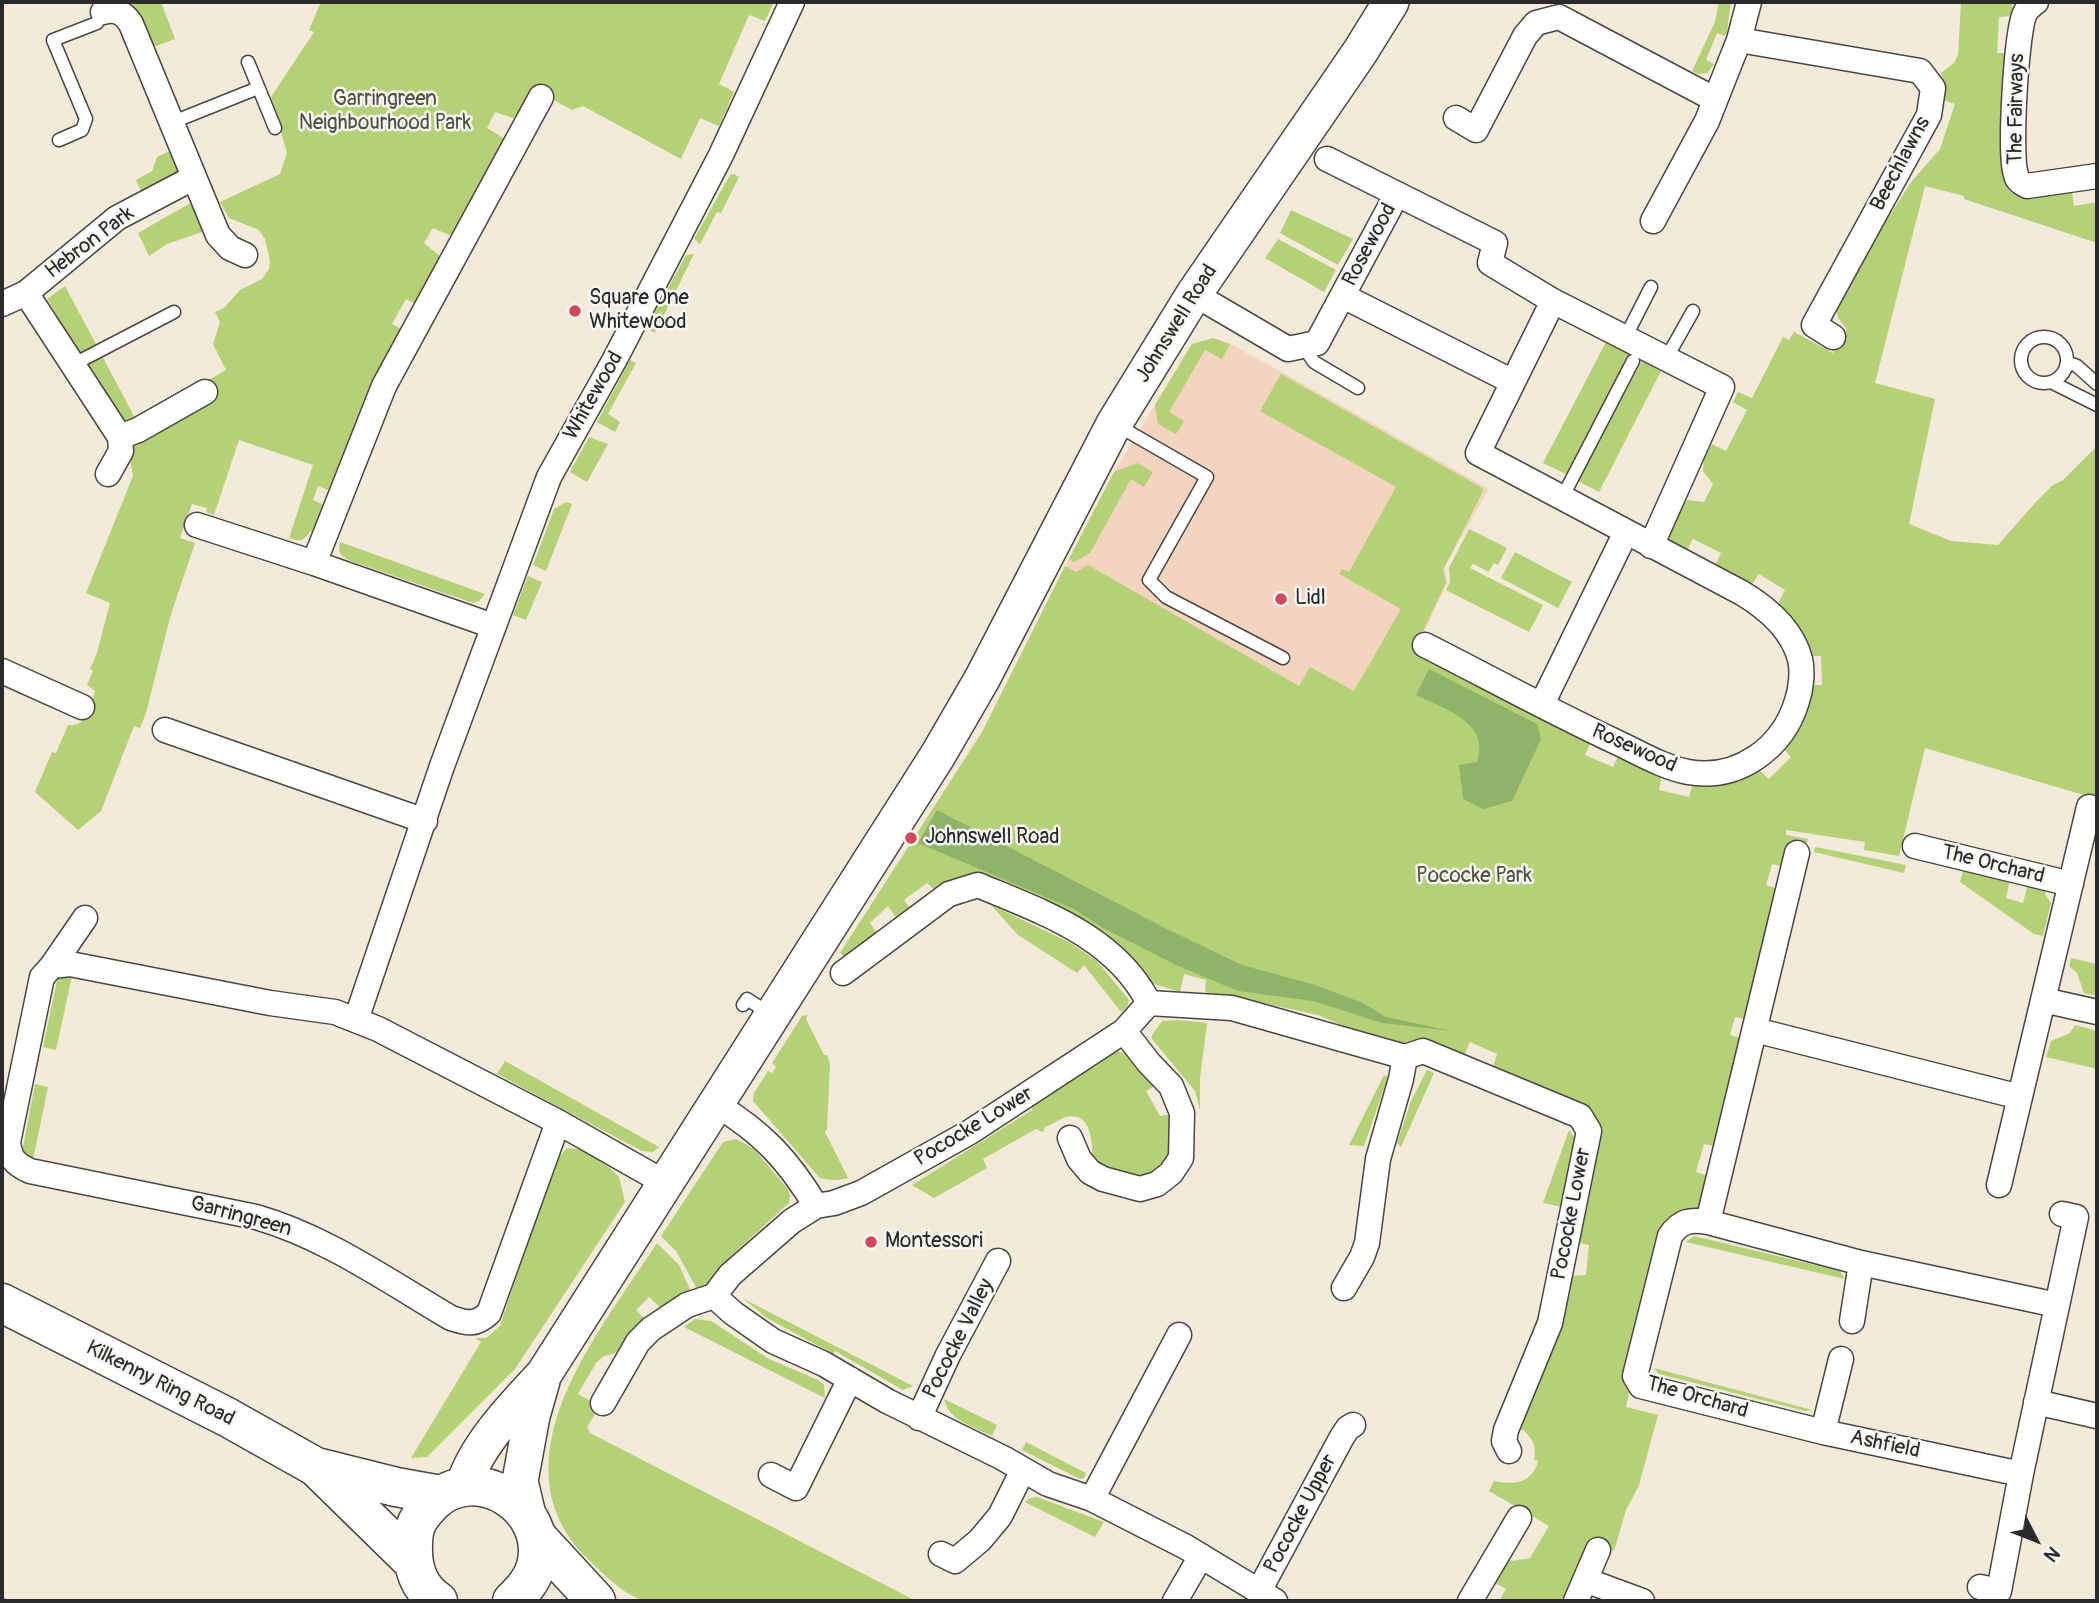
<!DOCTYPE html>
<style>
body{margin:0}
#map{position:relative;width:2099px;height:1603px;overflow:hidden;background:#f3ead9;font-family:Pangolin,sans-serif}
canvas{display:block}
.frame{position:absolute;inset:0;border:4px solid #2b2b2b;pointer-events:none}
.north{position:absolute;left:2001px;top:1505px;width:70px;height:70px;-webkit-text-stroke:5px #f6f6f2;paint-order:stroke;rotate:132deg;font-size:19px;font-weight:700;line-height:28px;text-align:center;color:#2b2b2b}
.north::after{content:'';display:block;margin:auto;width:24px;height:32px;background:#2b2b2b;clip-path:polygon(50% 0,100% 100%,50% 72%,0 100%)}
</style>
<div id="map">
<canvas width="2099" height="1603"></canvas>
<div class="frame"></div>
<div class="north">N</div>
</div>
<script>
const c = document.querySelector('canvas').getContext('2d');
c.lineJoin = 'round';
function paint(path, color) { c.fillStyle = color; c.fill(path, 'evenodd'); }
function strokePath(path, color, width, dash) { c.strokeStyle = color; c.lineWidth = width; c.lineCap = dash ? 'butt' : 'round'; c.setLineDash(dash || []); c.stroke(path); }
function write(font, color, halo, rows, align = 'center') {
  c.font = font + ' Pangolin,sans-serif'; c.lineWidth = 5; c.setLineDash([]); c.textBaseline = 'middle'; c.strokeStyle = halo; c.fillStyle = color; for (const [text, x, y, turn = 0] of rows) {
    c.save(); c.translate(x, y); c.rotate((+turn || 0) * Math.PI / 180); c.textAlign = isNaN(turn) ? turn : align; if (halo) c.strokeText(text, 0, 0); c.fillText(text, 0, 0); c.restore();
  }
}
paint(new Path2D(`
 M1213,338l17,6 50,27 209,118 -44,77 2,17 -78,166 -304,-183 49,-94 78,-128z`), '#f3d4bf');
paint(new Path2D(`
 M132,2h29l14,37 -24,9z
 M321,2h453l-9,19 -16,-6 -30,69 15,8 -15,34 -19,-8 -19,41 -98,-53 -11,4 -35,-19 -13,23 -11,4 -18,-6 -8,16 18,11 -44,90 -12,6 -16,-7 -9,15 16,13 -1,13 -20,37 -13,-7 -14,25 13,7 -72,161 -15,-6 -5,14 14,6 -10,28 -7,-3c-5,10 -11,11 -21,7l24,-73 -74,-25 -25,75 -8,-3 1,-4 -15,-4 -12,34 15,5 -24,71 -25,99 -6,15 -6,-2 -33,85 -23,19 -43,-38 17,-40 4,1 12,-28c20,2 22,-18 27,-34l-8,-6 6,-14 -3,-2 7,-16 13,-50 -24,-10 47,-117 -3,-17 1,-13 74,-64 21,-12 -13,-26 7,-22 -5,-10 9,-4 16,-18 22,-11 7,-10 1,-8 -5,-22 -6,-9 -30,-12 -9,-16 60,-28 7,-21 -16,-56 43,-65 -5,-2z
 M1719,2l9,2 3,-2 -4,30 -2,4 -8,-3 -11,27 8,4 -7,9 -9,1 -6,-3 23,-49z
 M1961,2h51v14l-13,1 -2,36h15l-7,125c0,2 2,10 3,11 10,14 50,4 64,2l2,15 23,-4v41l-133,-44v-3l-39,-10 -50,197 60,16 -26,125 42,17 47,4 37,-42 18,-18 10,-5 34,-34v353l-172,-51 -26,108 -35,-6 1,-8 -79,-12v5l22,4 -3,11 -22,17 -11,-3 -6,21 12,4 -29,131 -14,-3 -5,18 14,4 -25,108 -15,-3 -8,28 15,5 -8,34 -43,26 -36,146 5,10 -3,14 32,8 -19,70 -13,25 -12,41 -23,-9 -25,59h-67l7,-12 -12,-7 12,-20 24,-4 19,-32 -60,-35 5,-10c20,4 38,3 44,-20l-4,-1c3,-14 -2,-24 -14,-32l1,-7 49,-145 16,-1 3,-30 -15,-3 23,-104 -104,-71 4,-13 -27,-12 -6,14 -36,-15 -14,-1 -23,6 -73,-31 -64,-14 -43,-5 -6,-5 1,-11 -22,-6 -4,18 -29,-9 -16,-13 -13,-23 -55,-36 -130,-19 -10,-9 -23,17 9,12 -16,7 -9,-13 -18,17 9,13 -32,23 -7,-6 142,-221 83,-166 11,6 12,-7 211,121 11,-19 44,24 47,-82 -62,-35 3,-5 7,3 47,-85 -136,-76 21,-37 203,115 -41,81 3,13 -33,69 178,89 -6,14 28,12 6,-13 43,20 -3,16 30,7 4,-15 64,-14 12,11 22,-22 -11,-12 27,-60h15l-1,-29h-15l-28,-53 7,-13 -26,-16 -9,13 -36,-19 7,-15 -28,-14 -8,15 -14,-10 -3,-10 14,-31 6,-3 16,2 9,-18 -10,-13 1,-13 8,-14 14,7 21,-41 -14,-8 5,-10 14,6 31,-61 6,3 5,-8 39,21 14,-24 -9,-11 -2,-11 37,-66 39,-60 28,-32 15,-45 -11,-4v-18l-3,-9 13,-10 4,-8z
 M174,149l10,21 -43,21 -5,-11 16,-9 5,-14z
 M734,174l5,3 -18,36 -4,-1 -17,32 -6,-5 36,-64z
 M194,201l14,29 -41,14 -18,12 -11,-23z
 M1291,210l62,29 -15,26 -58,-32z
 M1278,239l58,31 -12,22 -59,-34z
 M694,254l-39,79 -9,-4 40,-74z
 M65,286l32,60 -16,10 -34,-57z
 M1213,338l17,6 -8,15 -17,-9 -36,62 15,9 -8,13 -18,-10 -3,-19 37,-61z
 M1606,342l24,13 -62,120 -25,-12z
 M101,354l35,66 -11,1 -7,-6 -33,-52z
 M630,360l6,3 -28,51 12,8 -5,10 -18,-10z
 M1642,361l19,10 -62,121 -21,-11z
 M589,437l19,7 -21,38 -17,-10z
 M1137,463l16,9 -9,15 -13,-8 -41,74 -16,9 -5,-3 45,-87z
 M566,502l6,2 -26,67 -13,-6 21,-56z
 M1469,529l38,19 -9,17 -4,-2 -5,9 -16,-8 -3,4 73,37 -14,27 -83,-42 4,-8 -1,-14z
 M340,542l145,52 -6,7 -6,2 -125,-43c-8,-5 -10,-8 -8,-18z
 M1515,552l57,30 -14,26 -57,-30z
 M528,576l14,6 -16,38 -13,-5z
 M1815,847l91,18 -2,8 -90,-21z
 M1964,868l46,11 -4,19 17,5 5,-19 18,5 -1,5 6,9 -8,33 -9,-2 -74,-52z
 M991,905l78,37 28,19 32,39 -2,7 -6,5 -37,-47 -7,8 -59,-38z
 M2071,958l26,6v32l-13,-3 -7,-20 -8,-7z
 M61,974l11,2 -16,74 -13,-3 14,-67z
 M808,1015l-2,4 18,36h3l3,9 -3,66 -2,2 23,46c-9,3 -19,2 -28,0l-67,-77 1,-8 14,-22 4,2 4,-6 -4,-4 30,-47z
 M1179,1020l28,3 -7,55v32l-5,-19 -43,-52v-4l10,-14z
 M2075,1025l22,6v38l-51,-12 5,-16 19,-8z
 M1112,1050l13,3 35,30 -14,8 14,25 12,-2 -2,44 -24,19 -23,-1 -30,-14c-1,-17 0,-51 -27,-45 -8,2 -13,8 -21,10l-2,5 -7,-3 -53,30 4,9 -53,30 -22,-13 120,-75 1,-7z
 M505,1061l154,86 -6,5 -11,-1 -145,-77z
 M1427,1070l7,3 -33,74 -4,-4 14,-42z
 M1384,1075l4,2 -24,69 -15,-1z
 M35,1084l13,3 -15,73 -11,-8z
 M1569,1130l6,8 -13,69 -19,-4z
 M736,1139l18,10 33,39 3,6 -1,9 -68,62 -18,23 -6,1 -21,-38 -15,-15 62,-94z
 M567,1148l18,2 26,19 8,8 6,25 -110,167 -88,88 -16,1 70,-116 -6,-4h11l14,-12 55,-165z
 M1694,1236l146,35 5,8 -159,-37z
 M657,1243l22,22 14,31 -29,15 -15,-14 -13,13 9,9 -25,30 -7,5 -9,2 -8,7 -18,31 22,12 -13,21 3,6 326,168c-70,0 -141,0 -212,0 -13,0 -52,2 -63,-1 -20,-8 -39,-27 -54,-42 -97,-98 14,-228 70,-315z
 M742,1298l171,88 -10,4 -68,-39 -2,3 -66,-36z
 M695,1319l16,2 58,38 49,21 6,5 1,13 -141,-71z
 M1654,1368l158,42 -7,1 -146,-37z
 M944,1399l53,26 -5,11c-18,-9 -44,-16 -48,-37z
 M1026,1442l60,31 -2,5 -4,1 -58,-29z
 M1037,1497l67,25 -9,15 -70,-35 5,-4z`), '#b4d177');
paint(new Path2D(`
 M1429,669l108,55 4,15 -29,62 -29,8 -20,-10 -4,-34 18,-3c14,-40 -33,-53 -61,-67z
 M937,810l230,119 75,36 73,20 48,18 23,14 66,14 -70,-8 -69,-22 -75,-10 -62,-26 -73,-37 -29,-19 -156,-66z`), '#8fb368');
strokePath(new Path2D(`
 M2,1600l2,1`), '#75a8e1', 6);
const lane = new Path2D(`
 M248,62l27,66
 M173,122l85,-34
 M59,140l23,-10 4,-11 -33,-79 44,-17 6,-11
 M2021 360a23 23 0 1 1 46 0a23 23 0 1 1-46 0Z
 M1625,338l26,-51
 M1303,346l11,16 44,26
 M1666,359l27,-48
 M2067,362l10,4 20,18
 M74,364l100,-52
 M2051,382l46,23
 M1115,424l92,53 -58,103 17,17 117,61
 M1562,498l71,-137
 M743,1005l4,-6 23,15`);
const street = new Path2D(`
 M2036,2c-4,3 -9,7 -11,11 -9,19 -16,142 -9,162 2,7 6,8 11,11l70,-10
 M103,12c13,-4 21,1 28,12l87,211 12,13 15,7
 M1739,40l181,31 13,17 -4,27 -115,210 19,12
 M1456,118l20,12 49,-94 11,-13 23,-6 155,82
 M1327,159l168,84 -5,20 63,38 169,86 -71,159
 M1653,221l54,-100 32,-81 10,-38
 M26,293l91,-75 76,-40
 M1194,294l94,55 29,-6 80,-149
 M1343,296l170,86
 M2,304l24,-11 94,144 1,14 -13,23
 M120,437l18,-7 67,-38
 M197,525l117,38 179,63
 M314,563l70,-177 157,-289
 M1425,645c63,32 125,66 189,96 24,11 48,26 74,31 50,9 95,-24 109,-71 4,-12 6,-29 3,-42 -8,-30 -33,-51 -58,-66l-264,-140 75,-152
 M2,671l80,36
 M1542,704l84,-172
 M165,730l260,91
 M1915,846l156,38
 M52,966l33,-48
 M843,973l106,-79 29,-9c64,27 137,51 171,118
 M2043,1000l54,12
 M356,1020l86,-254 107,-289 66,-118 106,-204 71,-153
 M1755,1030l265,67
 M558,1122l-69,191c-13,12 -21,11 -38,5 -63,-37 -125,-81 -195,-101l-226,-46c-15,-7 -20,-12 -22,-29l34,-165 10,-11 18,-2 200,39 65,9 43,17 180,93 109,62
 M1070,1138l9,21 11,13 13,7 37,10 17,-5 14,-11 10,-15 1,-45 -11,-27 -22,-23 -25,-32
 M1999,1185l90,-378
 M816,1206l18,-3 27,-10 109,-61 154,-101 25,-28 83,5 173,49 18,-6 157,65 9,15 -39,192 -44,107 -2,11 5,10
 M1708,1222l89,-369
 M1344,1288l18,-31 5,-14 11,-84 23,-80 4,-22
 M714,1296l19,17 40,28 51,23 63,37 116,57 45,26 44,15 94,48 89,54
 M1852,1321l9,-58
 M2036,1402l61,14
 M603,1403l35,-61 13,-13 36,-24 27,-9 16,-21 62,-54 24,-15c-28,-46 -53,-73 -99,-101
 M919,1418l29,-63 50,-94
 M1823,1432l18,-73
 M2021,1474l-198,-42 -182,-46 -6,-10 35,-140c10,-15 20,-17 38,-14l153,41 196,42
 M771,1475l25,13 54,-109
 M1092,1499l87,-164
 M941,1554l14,7 25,-21 20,-24 23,-46
 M1585,1580l57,21
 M1980,1587l19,4 22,-117 55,-257 -14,-3
 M1259,1591l83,-154 6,-9 5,-3
 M1175,1601l26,-45
 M1470,1601l49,-83
 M1576,1601l22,-51`);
const secondary = new Path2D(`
 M463,1488c11,-41 52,-83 81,-114l394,-619 44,-76 132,-255 80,-130 166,-242 31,-50
 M528,1515l-8,-34 12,-65 10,-35`);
const primary = new Path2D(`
 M2,1303l225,114 89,50 80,20 45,8
 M316,1467l96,94
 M537,1537l59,64
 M438,1601c-19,-12 -26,-34 -25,-56 0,-20 5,-27 19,-42 44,-43 119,4 104,63 -4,15 -14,25 -24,35`);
strokePath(lane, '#494845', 15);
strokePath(street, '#494845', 27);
strokePath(secondary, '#494845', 38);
strokePath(primary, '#494845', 41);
strokePath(lane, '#fff', 12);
strokePath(street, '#fff', 24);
strokePath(secondary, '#fff', 35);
strokePath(primary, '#fff', 38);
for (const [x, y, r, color] of [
 [575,311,7,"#d1495b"],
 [1281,599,7,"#d1495b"],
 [911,838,7,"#d1495b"],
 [871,1242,7,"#d1495b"]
]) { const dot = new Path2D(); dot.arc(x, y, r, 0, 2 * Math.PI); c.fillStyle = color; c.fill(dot); strokePath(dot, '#f6f6f2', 2.5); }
write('21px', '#4d543e', '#f6f6f2', [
 ["Garringreen",385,100],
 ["Neighbourhood Park",385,124],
 ["Pococke Park",1474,877]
]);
write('21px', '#2b2b2b', '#f6f6f2', [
 ["The Fairways",2017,109,-89],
 ["Beechlawns",1901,164,-62],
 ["Hebron Park",90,243,-37],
 ["Rosewood",1370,245,-62],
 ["Johnswell Road",1177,324,-58],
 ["Whitewood",594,396,-60],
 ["Rosewood",1634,749,24],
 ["The Orchard",1993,865,14],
 ["Pococke Lower",974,1127,-31],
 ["Pococke Lower",1572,1214,-79],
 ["Garringreen",241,1217,15],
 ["Pococke Valley",959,1339,-63],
 ["Kilkenny Ring Road",160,1384,27],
 ["The Orchard",1697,1398,16],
 ["Ashfield",1885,1445,12],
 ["Pococke Upper",1301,1514,-62]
]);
write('21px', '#2b2b2b', '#f6f6f2', [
 ["Square One",589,299],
 ["Whitewood",589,323],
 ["Lidl",1295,599],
 ["Johnswell Road",925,838],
 ["Montessori",885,1242]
], 'left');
</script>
